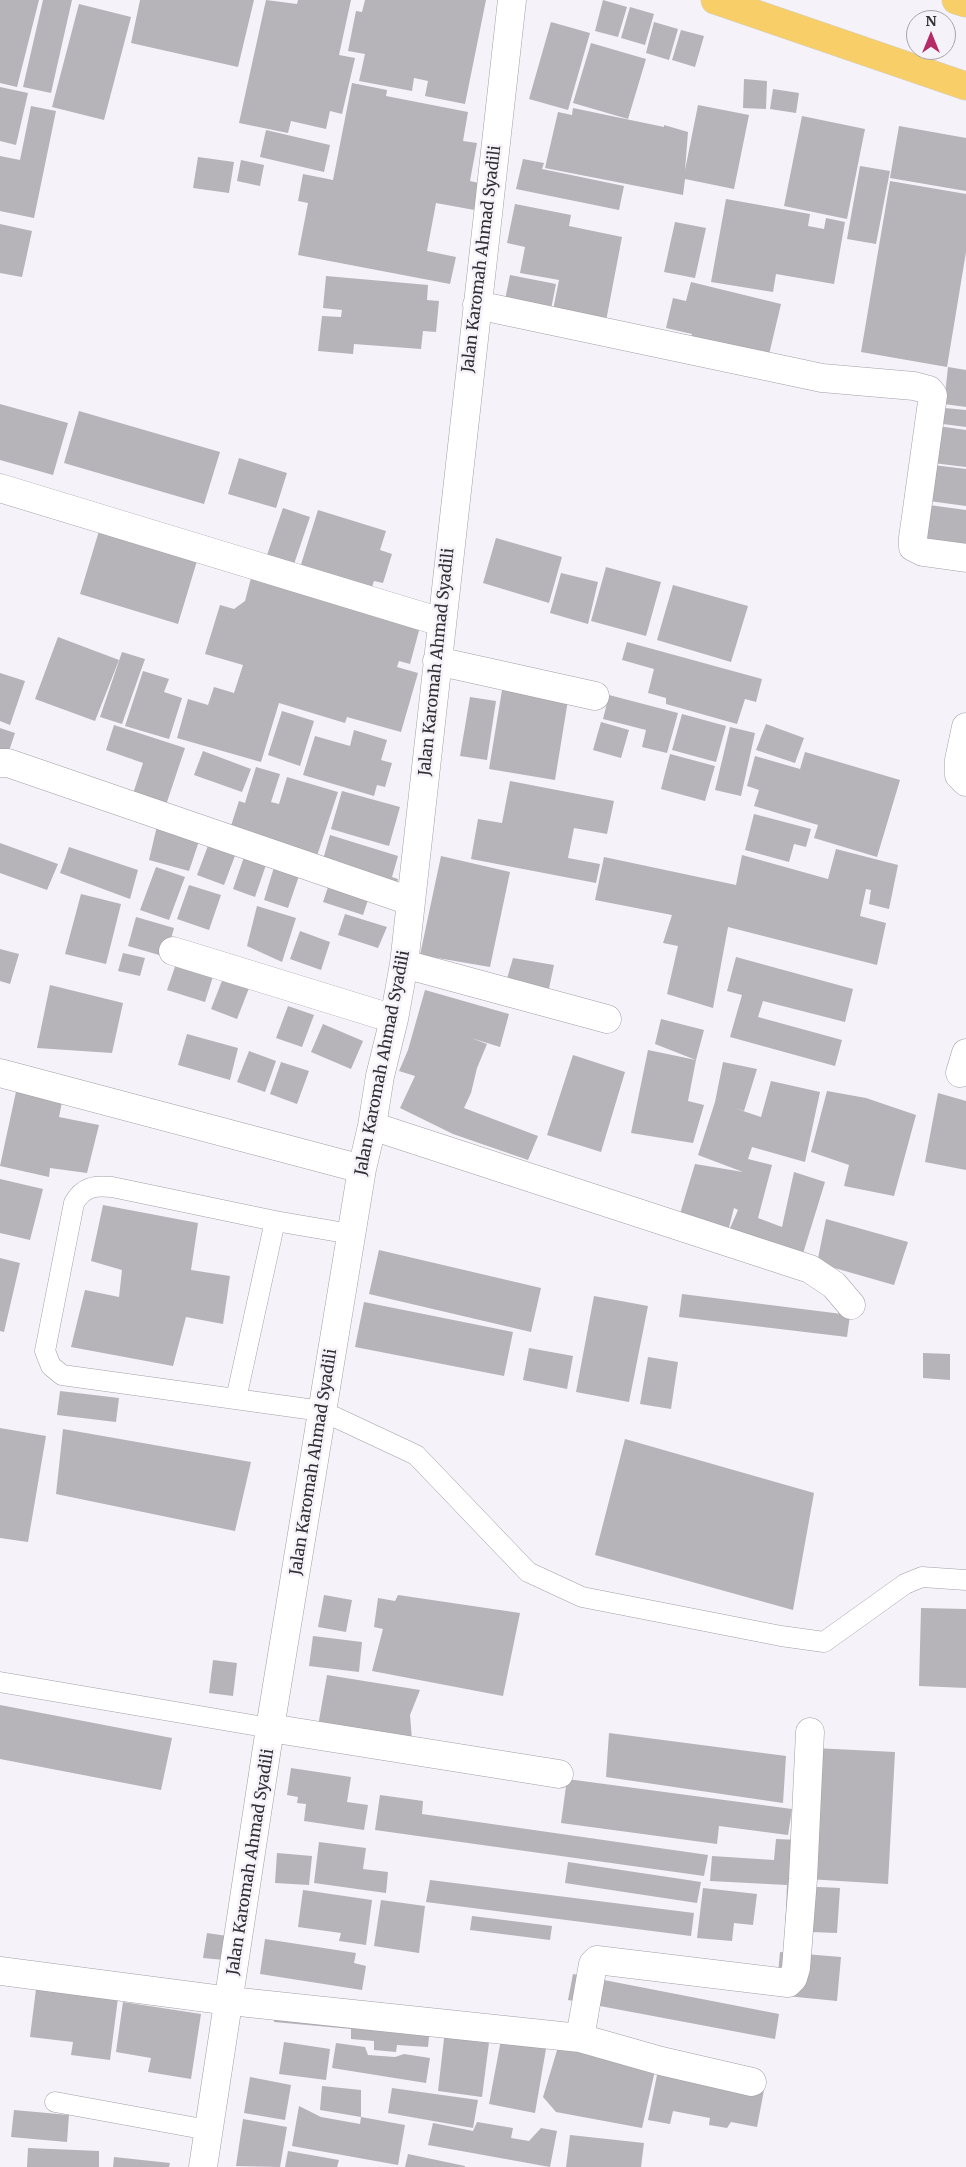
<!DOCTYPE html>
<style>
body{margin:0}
#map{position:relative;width:966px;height:2167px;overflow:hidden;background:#f5f2f9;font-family:Merriweather,serif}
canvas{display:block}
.north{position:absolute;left:906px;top:10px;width:50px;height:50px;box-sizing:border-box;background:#f5f2f9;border:1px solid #a6a4a9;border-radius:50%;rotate:0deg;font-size:14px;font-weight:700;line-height:20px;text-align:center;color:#302f32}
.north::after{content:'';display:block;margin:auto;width:18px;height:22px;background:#b52a67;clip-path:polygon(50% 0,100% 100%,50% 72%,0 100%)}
</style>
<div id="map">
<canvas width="966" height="2167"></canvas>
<div class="north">N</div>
</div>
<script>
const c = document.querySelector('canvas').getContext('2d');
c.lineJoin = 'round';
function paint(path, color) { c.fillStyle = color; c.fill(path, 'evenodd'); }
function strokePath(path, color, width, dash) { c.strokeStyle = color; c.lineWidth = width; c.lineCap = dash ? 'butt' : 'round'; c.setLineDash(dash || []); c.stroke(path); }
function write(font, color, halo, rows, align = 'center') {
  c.font = font + ' Merriweather,serif'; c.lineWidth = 5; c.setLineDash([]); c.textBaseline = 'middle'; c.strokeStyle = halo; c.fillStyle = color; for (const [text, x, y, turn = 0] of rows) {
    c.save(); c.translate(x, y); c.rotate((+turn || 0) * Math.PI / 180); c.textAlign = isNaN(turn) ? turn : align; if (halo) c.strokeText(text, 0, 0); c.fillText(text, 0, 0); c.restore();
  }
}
paint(new Path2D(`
 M0,0h39l-22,87 -17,-4z
 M43,0h29l-21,93 -28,-6z
 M140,0h114l-16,67 -107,-24z
 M266,0l31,4 1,-4h53l-12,55 16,3 -13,56 -12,-3 -4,18 -35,-8 -3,12 -49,-10z
 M365,0h121l-21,104 -40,-8 3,-15 -14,-3 -2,13 -53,-10 6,-27 -17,-3 8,-40 6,1z
 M603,0l24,7 -9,30 -23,-6z
 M79,4l52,13 -27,103 -52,-13z
 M630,7l24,7 -9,31 -24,-7z
 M551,22l39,11 -22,77 -39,-11z
 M654,22l24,7 -9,31 -23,-7z
 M681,30l23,6 -9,31 -23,-7z
 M591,43l55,16 -18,60 -55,-16z
 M744,79l23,2 -1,28 -23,-1z
 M352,83l35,7 -1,6 82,16 -5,29 14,2 -7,38 14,3 -4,27 -44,-8 -9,48 29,6 -6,27 -152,-29 10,-52 -10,-2 5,-27 30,6z
 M0,87l28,6 -12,52 -16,-4z
 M773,89l26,4 -3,20 -26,-4z
 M698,105l51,10 -15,74 -49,-10 -2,16 -138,-27 13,-56 14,3 1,-7 91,19v-2l24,7 -3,38z
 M31,106l25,5 -22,107 -34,-7v-55l20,4z
 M802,116l63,13 -18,90 -63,-13z
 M899,126l67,12v53l-76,-13z
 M266,130l64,15 -6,27 -64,-15z
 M198,157l36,5 -5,31 -36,-5z
 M523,159l21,4 -2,6 82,17 -5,24 -103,-21z
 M241,160l23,5 -4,21 -23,-5z
 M860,166l30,5 -14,73 -29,-5z
 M890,181l76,13v58l-19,115 -86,-15z
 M726,199l84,15 -2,12 16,3 2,-11 19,4 -11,62 -58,-10 -3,18 -62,-10z
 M515,204l56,11 -2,11 53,11 -16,84 -53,-11 6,-30 -39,-7 5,-26 -18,-4z
 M675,222l31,6 -11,50 -31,-6z
 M0,224l32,7 -10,46 -22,-4z
 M510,275l46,9 -5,25 -46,-9z
 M326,276l102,9 -1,15 12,1 -3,31 -13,-1 -2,18 -67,-5 -1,10 -35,-3 4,-35 19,1 1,-7 -19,-2z
 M691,282l90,22 -14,59 -78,-19 3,-10 -26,-6 7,-30 13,3z
 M948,367l18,3v37l-22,-3z
 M0,404l68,19 -15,52 -53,-15z
 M945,408l21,2v17l-23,-3z
 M79,411l141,41 -16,52 -140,-41z
 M938,426l28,4v37l-33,-4z
 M239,458l48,15 -11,35 -48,-14z
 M933,465l33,4v37l-37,-5z
 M929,505l37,5v37l-42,-6z
 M283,508l27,9 -17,50 -27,-9z
 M318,510l68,21 -6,19 12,4 -9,29 -9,-2 -5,15 -71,-22z
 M102,521l98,30 -22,73 -98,-30z
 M496,538l66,19 -13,46 -66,-20z
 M606,567l55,15 -15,54 -55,-15z
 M561,573l37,9 -10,42 -38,-11z
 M252,574l168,53 -10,37 -11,-3 -2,6 21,6 -17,59 -54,-15 -2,6 -66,-20 -18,59 -84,-24 11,-39 20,6 6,-18 20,6 9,-28 -38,-11 15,-49 14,4 11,-8z
 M673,585l75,21 -17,56 -74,-22z
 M58,637l61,23 -24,61 -60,-22z
 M627,642l135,37 -6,23 -11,-3 -8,25 -71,-20v-6l-18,-5 6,-24 -32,-9z
 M122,652l23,7 -23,65 -22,-7z
 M143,671l26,8 -5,13 18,6 -13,41 -44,-13z
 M0,673l25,8 -15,44 -10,-4z
 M502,690l66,10 -13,80 -66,-11z
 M609,695l69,18 -11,40 -25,-6 4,-17 -43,-11z
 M470,697l26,4 -9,59 -27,-4z
 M282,711l32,10 -14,45 -32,-11z
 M682,714l44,12 -10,36 -44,-12z
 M601,722l28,8 -8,28 -28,-8z
 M766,724l38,14 -9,25 -39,-13z
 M114,725l71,23 -21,63 -33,-11 12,-37 -37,-13z
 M730,727l25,6 -14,63 -26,-6z
 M0,728l15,5 -9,27 -6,-2z
 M354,730l33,10 -6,20 11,3 -7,24 -8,-2 -3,11 -71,-21 12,-39 35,10z
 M203,751l48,18 -9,23 -48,-17z
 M805,752l95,28 -23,77 -63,-19 4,-13 -64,-19 5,-16 -12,-4 8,-30 45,13z
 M670,754l45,12 -10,35 -44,-12z
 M256,767l24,7 -9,28 8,2 8,-27 51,15 -23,70 -87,-27 11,-34 6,2z
 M510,781l104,20 -7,33 -33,-6 -6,30 32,6 -4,19 -125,-24 7,-40 24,4z
 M342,791l58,16 -11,39 -58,-17z
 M754,814l57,15 -5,18 -12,-3 -5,18 -44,-12z
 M157,826l43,12 -11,33 -40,-11z
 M330,835l68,21 -6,21 6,2 -4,13 -74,-22z
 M0,843l58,21 -11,26 -47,-17z
 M209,843l27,10 -12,32 -27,-10z
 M69,847l69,23 -8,29 -70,-26z
 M836,849l62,16 -9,44 -20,-5 2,-14 -5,-1 -6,27 26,7 -9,42 -149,-38 -15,81 -46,-14 11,-48 -15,-3 9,-28 -77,-15 9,-43 132,28 6,-30 86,24z
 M245,854l22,8 -12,35 -22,-8z
 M441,856l69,16 -20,95 -70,-12z
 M275,864l25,9 -12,35 -24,-8z
 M156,867l29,10 -16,43 -29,-10z
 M330,881l40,13 -7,21 -40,-13z
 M189,885l32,10 -12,35 -32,-11z
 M81,894l40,10 -15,60 -41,-10z
 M257,906l39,12 -14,44 -35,-16z
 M345,914l42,13 -9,21 -40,-13z
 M136,917l38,11 -8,29 -38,-11z
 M300,931l30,11 -9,28 -31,-11z
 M0,949l19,5 -9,30 -10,-3z
 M123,953l22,5 -5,18 -22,-5z
 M736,957l117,32 -8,33 -82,-21 -5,16 84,23 -7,26 -105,-29 12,-42 -15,-4z
 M178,958l37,12 -10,32 -38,-12z
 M513,958l41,7 -6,28 -42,-11z
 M225,973l26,10 -14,36 -26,-10z
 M50,985l73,18 -11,50 -75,-5z
 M425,990l84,24 -9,33 -29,-9 16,6 -10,24 -6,25 -7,15 74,28 -10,24 -75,-26 -53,-26 15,-32 -16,-5 9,-21z
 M288,1006l26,9 -12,32 -26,-9z
 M661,1019l43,11 -8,30 -41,-16z
 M323,1024l40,17 -12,28 -40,-17z
 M187,1034l51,14 -8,32 -52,-15z
 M648,1050l48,10 -8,41 16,4 -11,38 -62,-10z
 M249,1051l27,10 -11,31 -28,-10z
 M573,1055l52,17 -24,80 -54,-17z
 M281,1062l28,9 -12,33 -27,-10z
 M723,1062l34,7 -13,42 -10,-3 27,9 10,-36 49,11 -15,70 -53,-15 -4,12 24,6 -14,53 24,9 12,-55 31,10 -24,78 -74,-25 11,-25 -4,-2 -7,27 -48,-18 16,-53 48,8 -45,-17 17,-53z
 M17,1087l46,10 -4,20 40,8 -12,48 -37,-5 -1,9 -49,-11z
 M827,1091l39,7 50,17 -22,81 -50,-10 5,-21 -38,-13z
 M938,1093l28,8v69l-41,-8z
 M0,1179l43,10 -13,51 -30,-7z
 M103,1205l95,18 -7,47 39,6 -7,48 -37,-7 -13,49 -102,-19 14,-57 34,7 3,-27 -31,-9z
 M826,1219l82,23 -14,43 -77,-22z
 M379,1250l162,38 -10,44 -162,-38z
 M0,1258l20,5 -16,69 -4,-1z
 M682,1294l168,21 -3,22 -168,-20z
 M594,1296l54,10 -19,96 -53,-10z
 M364,1302l149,30 -9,44 -149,-29z
 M529,1348l44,8 -6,33 -44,-9z
 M923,1353l27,1v26l-27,-2z
 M648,1357l30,5 -7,47 -31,-5z
 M60,1391l59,7 -3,24 -59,-7z
 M0,1428l46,8 -18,106 -28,-4z
 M63,1429l188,33 -16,69 -179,-37z
 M625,1439l189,54 -21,117 -198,-55z
 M324,1595l28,5 -6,32 -28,-5z
 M398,1595l122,18 -17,83 -131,-25 11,-42 -9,-2 4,-29 17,3z
 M921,1608l45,1v79l-47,-2z
 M313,1636l49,6 -3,30 -50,-6z
 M213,1660l24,3 -4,33 -24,-3z
 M327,1675l93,15 -10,25 2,25 -94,-14z
 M0,1705l172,33 -11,52 -161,-31z
 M609,1733l177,23 -3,47 -177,-26z
 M814,1748l81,4 -7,132 -80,-5z
 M291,1768l60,9 -4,25 21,3 -4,25 -60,-9 2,-17 -9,-1 1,-6 -11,-2z
 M567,1779l225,30 -4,26 -69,-9 -2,18 -156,-21z
 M380,1795l43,6 -1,13 286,41 -4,21 -329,-46z
 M776,1839l24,1 -3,46 43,2 -3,45 -52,-2 2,-46 -77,-4 2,-25 62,4z
 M319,1842l47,6 -3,21 25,3 -2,21 -72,-10z
 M277,1853l35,3 -3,29 -34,-2z
 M568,1862l133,20 -4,21 -132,-20z
 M430,1880l264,33 -3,23 -265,-34z
 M703,1888l54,6 -4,31 -19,-2 -2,18 -35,-3z
 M303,1890l69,10 -6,45 -27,-4 2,-8 -43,-6z
 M381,1900l44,6 -6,47 -45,-7z
 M472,1916l80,10 -2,14 -80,-10z
 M207,1933l20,3 -3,24 -21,-2z
 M265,1939l91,14 -2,10 12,3 -4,24 -102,-16z
 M780,1952l61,5 -4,44 -61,-6z
 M573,1974l206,40 -4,25 -207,-39z
 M36,1989l82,9 -8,62 -39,-5 2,-13 -43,-5z
 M123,2002l78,12 -10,65 -43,-7 3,-14 -35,-6z
 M275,2013l155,14 -2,20 -31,-2 -1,7 -22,-2v-9l-23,-2v-10l-77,-7z
 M445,2030l45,5 -8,62 -44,-6z
 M502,2034l45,9 -12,70 -46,-9z
 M284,2042l46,7 -4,31 -47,-6z
 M336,2043l29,4 3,8 27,2 9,-3 26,4 -4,25 -94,-15z
 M558,2047l98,19 -14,62 -86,-16 -13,-15z
 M658,2070l106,20 -7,37 -26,-5 -4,6 -18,-3 1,-7 -37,-7 -3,13 -22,-4z
 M250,2077l41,8 -6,35 -41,-7z
 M322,2086l39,4v27l-41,-7z
 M392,2088l86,12 -5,28 -85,-15z
 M299,2106l22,11 39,7 1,-7 44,8 -7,40 -106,-19z
 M14,2110l55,5 -2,27 -56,-5z
 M243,2119l44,8 -7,40 -44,-1z
 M477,2122l36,6 -2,10 18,3 12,-13 16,3 -7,36 -122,-22 5,-22 40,8z
 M570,2135l74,8 -3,24h-75z
 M28,2148l71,3v16h-72z
 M288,2151l51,9 -2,7h-52z
 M408,2154l57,12v1h-60z
 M114,2157l56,6 -1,4h-56z`), '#b6b3b9');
const lane = new Path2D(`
 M351,1234l-76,-13 -163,-34c-17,-2 -29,0 -38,16l-29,148 6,15 11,9 260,36 94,44 112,117 54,25 199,39 43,6 81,-58 17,-7 44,3
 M236,1399l39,-178
 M0,1682l270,46
 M55,2102l153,28`);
const street = new Path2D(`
 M477,305l345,73 92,8 15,4 4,5 -20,143v9l10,5 43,6
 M0,488l441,134
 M437,661l158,35
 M966,727l-7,33v15l7,7
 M0,763h8l402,138
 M173,951l221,68
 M404,964l203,55
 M0,1073l362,96
 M960,1073l6,-20
 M372,1126l438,143 24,16 17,20
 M270,1728l289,46
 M0,1971l230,30 350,37 81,23 91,21
 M580,2038l13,-74 4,-4 191,23 5,-5 3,-10 7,-89 7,-147
 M203,2167l67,-439 92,-559 10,-43 8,-50 14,-57 10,-55 108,-964`);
const highway = new Path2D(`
 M715,0l251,86
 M956,0l10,3`);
strokePath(lane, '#a29fa5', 21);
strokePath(street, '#a29fa5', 29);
strokePath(highway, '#d1d1d2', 29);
strokePath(lane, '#fff', 20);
strokePath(street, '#fff', 28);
strokePath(highway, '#f7ce68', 28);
write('16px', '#302f32', '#f5f2f9', [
 ["Jalan Karomah Ahmad Syadili",482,259,-83],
 ["Jalan Karomah Ahmad Syadili",437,662,-84],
 ["Jalan Karomah Ahmad Syadili",383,1063,-79],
 ["Jalan Karomah Ahmad Syadili",314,1462,-81],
 ["Jalan Karomah Ahmad Syadili",251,1862,-81]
]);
</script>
